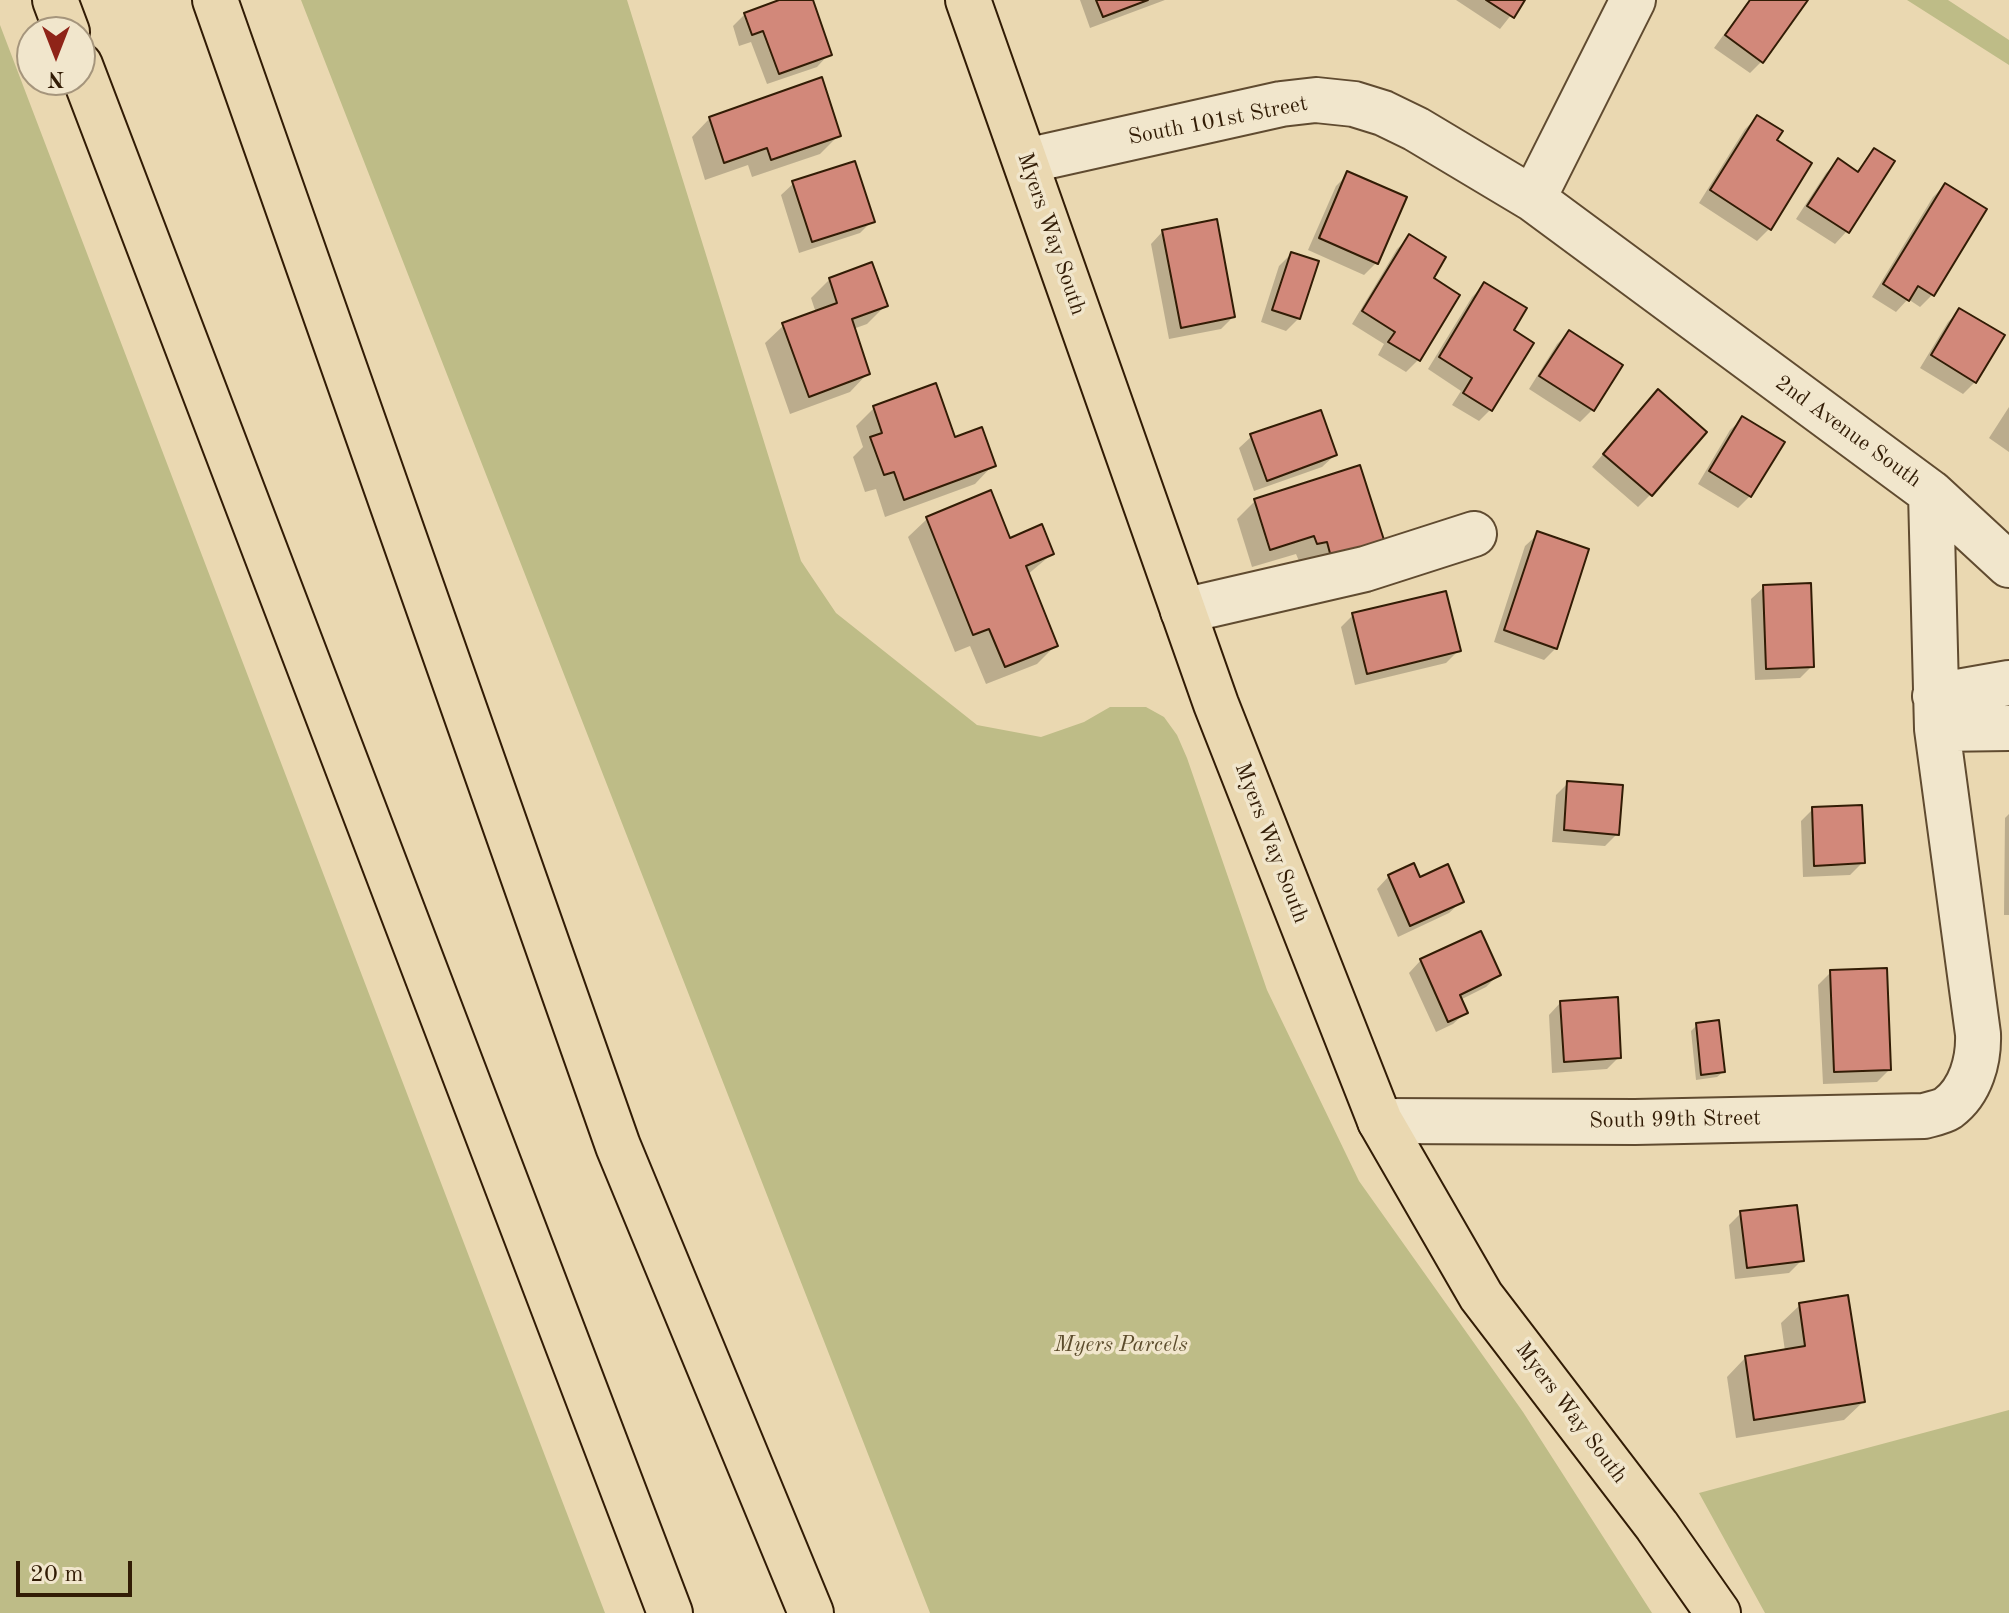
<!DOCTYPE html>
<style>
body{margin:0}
#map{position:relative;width:2009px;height:1613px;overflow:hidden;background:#ead8b1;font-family:"Old Standard TT",serif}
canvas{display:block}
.north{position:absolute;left:16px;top:16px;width:80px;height:80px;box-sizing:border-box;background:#f1e6cc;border:2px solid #a5957c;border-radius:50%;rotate:180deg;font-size:22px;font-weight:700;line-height:32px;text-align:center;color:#321c05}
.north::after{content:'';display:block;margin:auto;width:28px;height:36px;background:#8f2418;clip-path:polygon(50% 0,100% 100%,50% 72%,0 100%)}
.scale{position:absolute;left:16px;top:1561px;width:116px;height:36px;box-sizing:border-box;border:4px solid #321c05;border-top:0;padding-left:10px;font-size:24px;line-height:28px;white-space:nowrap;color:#321c05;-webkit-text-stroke:6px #f1e6cc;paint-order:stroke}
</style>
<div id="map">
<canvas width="2009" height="1613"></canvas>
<div class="north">N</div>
<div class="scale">20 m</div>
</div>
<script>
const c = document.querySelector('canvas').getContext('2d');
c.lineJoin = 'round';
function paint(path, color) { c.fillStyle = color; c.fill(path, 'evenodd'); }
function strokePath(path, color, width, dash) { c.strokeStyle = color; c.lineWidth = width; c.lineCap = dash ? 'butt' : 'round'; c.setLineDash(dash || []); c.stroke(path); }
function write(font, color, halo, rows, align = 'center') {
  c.font = font + ' "Old Standard TT",serif'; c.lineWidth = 7; c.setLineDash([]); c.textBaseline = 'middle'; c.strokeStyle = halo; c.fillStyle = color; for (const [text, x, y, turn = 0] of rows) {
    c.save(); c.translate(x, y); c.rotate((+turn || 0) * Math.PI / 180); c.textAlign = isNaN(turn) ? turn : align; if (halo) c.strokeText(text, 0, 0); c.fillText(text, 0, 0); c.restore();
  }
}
paint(new Path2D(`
 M301,0h326l174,561 35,52 141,112 64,12 43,-15 26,-15h36l18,10 13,18 10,23 80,232 92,191 164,231 129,201h-722z
 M1907,0h41l61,40v25z
 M0,25l566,1486 39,102h-605z
 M2009,1410v203h-244l-66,-120z`), '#bebc87');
paint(new Path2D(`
 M785,0h26l18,54 -12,13 -50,17 -16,-42 -12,4 -6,-20 12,-12z
 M1080,0h85l-75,28z
 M1456,0h67l-23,29z
 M1749,0h56l-43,61 -12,12 -36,-25z
 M1757,117l17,24 35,22 -40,66 -12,12 -58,-38 46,-74z
 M710,118l129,17 -19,19 -68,23 -4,-12 -43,15 -13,-43z
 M1874,151l-27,80 -12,13 -39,-25 30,-46 12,-12 18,11z
 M1348,174l29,88 -13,13 -56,-25 28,-64z
 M794,183l78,38 -12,12 -61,20 -18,-58z
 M1945,185l-12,109 -13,13 -12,-8 -12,13 -24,-15 61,-100z
 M1163,231l70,86 -12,12 -52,10 -18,-95z
 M1409,237l22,42 26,17 -39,64 -12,12 -28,-17 6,-11 -32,-20 45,-75z
 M1291,254l8,64 -13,13 -25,-9 18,-56z
 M830,279l56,26 -19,19 -14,5 15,44 -18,19 -60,22 -25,-71 19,-18 32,-12 -5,-15z
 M1484,285l27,46 -20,78 -12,12 -27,-16 9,-14 -33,-22 44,-72z
 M1960,310l15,72 -12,12 -43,-26 28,-46z
 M1569,332l51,34 -28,44 -12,12 -51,-33 28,-45z
 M1646,404l4,91 -12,12 -46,-40z
 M2009,407v45l-20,-14z
 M874,408l80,31 39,26 -18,19 -90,33 -9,-28 -11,3 -12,-35 10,-10 -7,-21z
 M1743,418l7,78 -12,12 -40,-24 32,-54z
 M1252,436l83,19 -13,12 -68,24 -15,-43z
 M990,493l19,47 43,14 -25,21 29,70 -19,19 -51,20 -16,-38 -15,6 -47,-115 19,-18z
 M1255,501l127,39 -69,34 -5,-15 -9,2 -3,-7 -44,13 -15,-48z
 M1538,534l18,114 -12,12 -50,-18 31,-96z
 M1764,587l48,79 -12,12 -45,2 -4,-81z
 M1353,615l105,36 -12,12 -91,22 -14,-58z
 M1568,783l49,51 -12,12 -53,-4 4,-47z
 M1813,809l50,53 -13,13 -47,2 -2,-56z
 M2009,814v101h-5l1,-97z
 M1389,876l30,4 43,21 -13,12 -51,24 -21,-48z
 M1421,960l77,15 -12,12 -26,13 6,12 -13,12 -17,8 -27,-59z
 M1831,972l58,98 -12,12 -54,2 -5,-99z
 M1561,1002l58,55 -12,12 -55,4 -3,-58z
 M1697,1025l26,47 -6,5 -21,3 -5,-49z
 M1741,1213l61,47 -13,13 -54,6 -6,-54z
 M1800,1305l63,97 -19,18 -108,18 -9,-61 18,-19 40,-7 -4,-28z`), '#0003');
const building = new Path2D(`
 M779,0h34l19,55 -53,19 -16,-43 -11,4 -8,-22z
 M1096,0h52l-45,17z
 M1486,0h39l-11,18z
 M1750,0h58l-45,63 -38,-28z
 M822,77l19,59 -70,24 -4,-12 -43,15 -15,-46z
 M1757,115l26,16 -6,9 35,23 -41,67 -61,-40z
 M1874,148l21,13 -46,72 -42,-27 31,-48 20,14z
 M855,161l20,61 -63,20 -20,-61z
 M1347,171l60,26 -29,67 -59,-26z
 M1945,183l42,26 -53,87 -16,-10 -9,15 -26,-17z
 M1217,219l18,98 -54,11 -19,-98z
 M1409,234l37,23 -12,21 26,17 -40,66 -32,-19 7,-10 -33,-21z
 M1291,252l28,9 -19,58 -28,-9z
 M872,262l16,44 -36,13 18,55 -61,23 -27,-74 55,-20 -8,-25z
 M1484,282l43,26 -13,22 20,13 -42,68 -29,-18 9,-15 -33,-21z
 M1959,308l46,27 -29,48 -45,-28z
 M1569,330l54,35 -29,46 -55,-35z
 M936,383l19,54 27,-10 14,39 -92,34 -10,-28 -10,3 -14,-38 12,-4 -9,-27z
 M1658,389l49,43 -55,64 -49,-42z
 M1321,410l16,45 -70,26 -17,-47z
 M1742,416l43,26 -34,55 -42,-26z
 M1360,465l24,75 -53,17 -4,-15 -10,2 -3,-8 -44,14 -16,-51z
 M991,490l19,48 32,-14 12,30 -28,12 32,80 -53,21 -16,-38 -16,6 -47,-118z
 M1537,531l52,18 -32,100 -53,-19z
 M1811,583l3,84 -48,2 -3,-84z
 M1446,591l15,60 -94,23 -15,-61z
 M1567,781l56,4 -4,50 -55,-5z
 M1862,805l3,58 -51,3 -2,-59z
 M1414,863l6,14 28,-13 16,38 -54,24 -22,-51z
 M1481,931l20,44 -41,20 8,18 -20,9 -28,-63z
 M1887,968l4,102 -57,2 -4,-102z
 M1618,997l3,61 -57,4 -4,-61z
 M1719,1020l6,52 -24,3 -5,-52z
 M1797,1205l7,56 -57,7 -7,-57z
 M1848,1295l17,107 -111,18 -9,-64 60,-10 -6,-43z`);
paint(building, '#d2887a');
strokePath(building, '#321c05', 2);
const minor = new Path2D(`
 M1026,161l255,-57 35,-4 38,4 29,9 33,16 117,70 398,294 6,236 41,305c1,26 -7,57 -30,74 -6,4 -17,6 -24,8l-289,6 -255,-1
 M1533,199l100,-199
 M1931,493l78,72
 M1183,611l182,-42 109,-35
 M1935,696l74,-13
 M1937,729l72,-1`);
const major = new Path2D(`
 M968,0l248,704 164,417 101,175 176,230 61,87`);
const highway = new Path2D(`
 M55,0l12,32
 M215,0l403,1146 193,467
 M80,65l590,1548`);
strokePath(minor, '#604b30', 48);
strokePath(major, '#321c05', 48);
strokePath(highway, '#321c05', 48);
strokePath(minor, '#f1e6cc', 44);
strokePath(major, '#ead8b1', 44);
strokePath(highway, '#ead8b1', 44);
write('22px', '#321c05', '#f1e6cc', [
 ["South 101st Street",1218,121,-11],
 ["Myers Way South",1051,234,71],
 ["2nd Avenue South",1848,432,36],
 ["Myers Way South",1271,843,69],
 ["South 99th Street",1675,1120,-1],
 ["Myers Way South",1571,1413,53]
]);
write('italic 22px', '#5c4c2c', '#f1e6cc', [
 ["Myers Parcels",1121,1345]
]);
</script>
